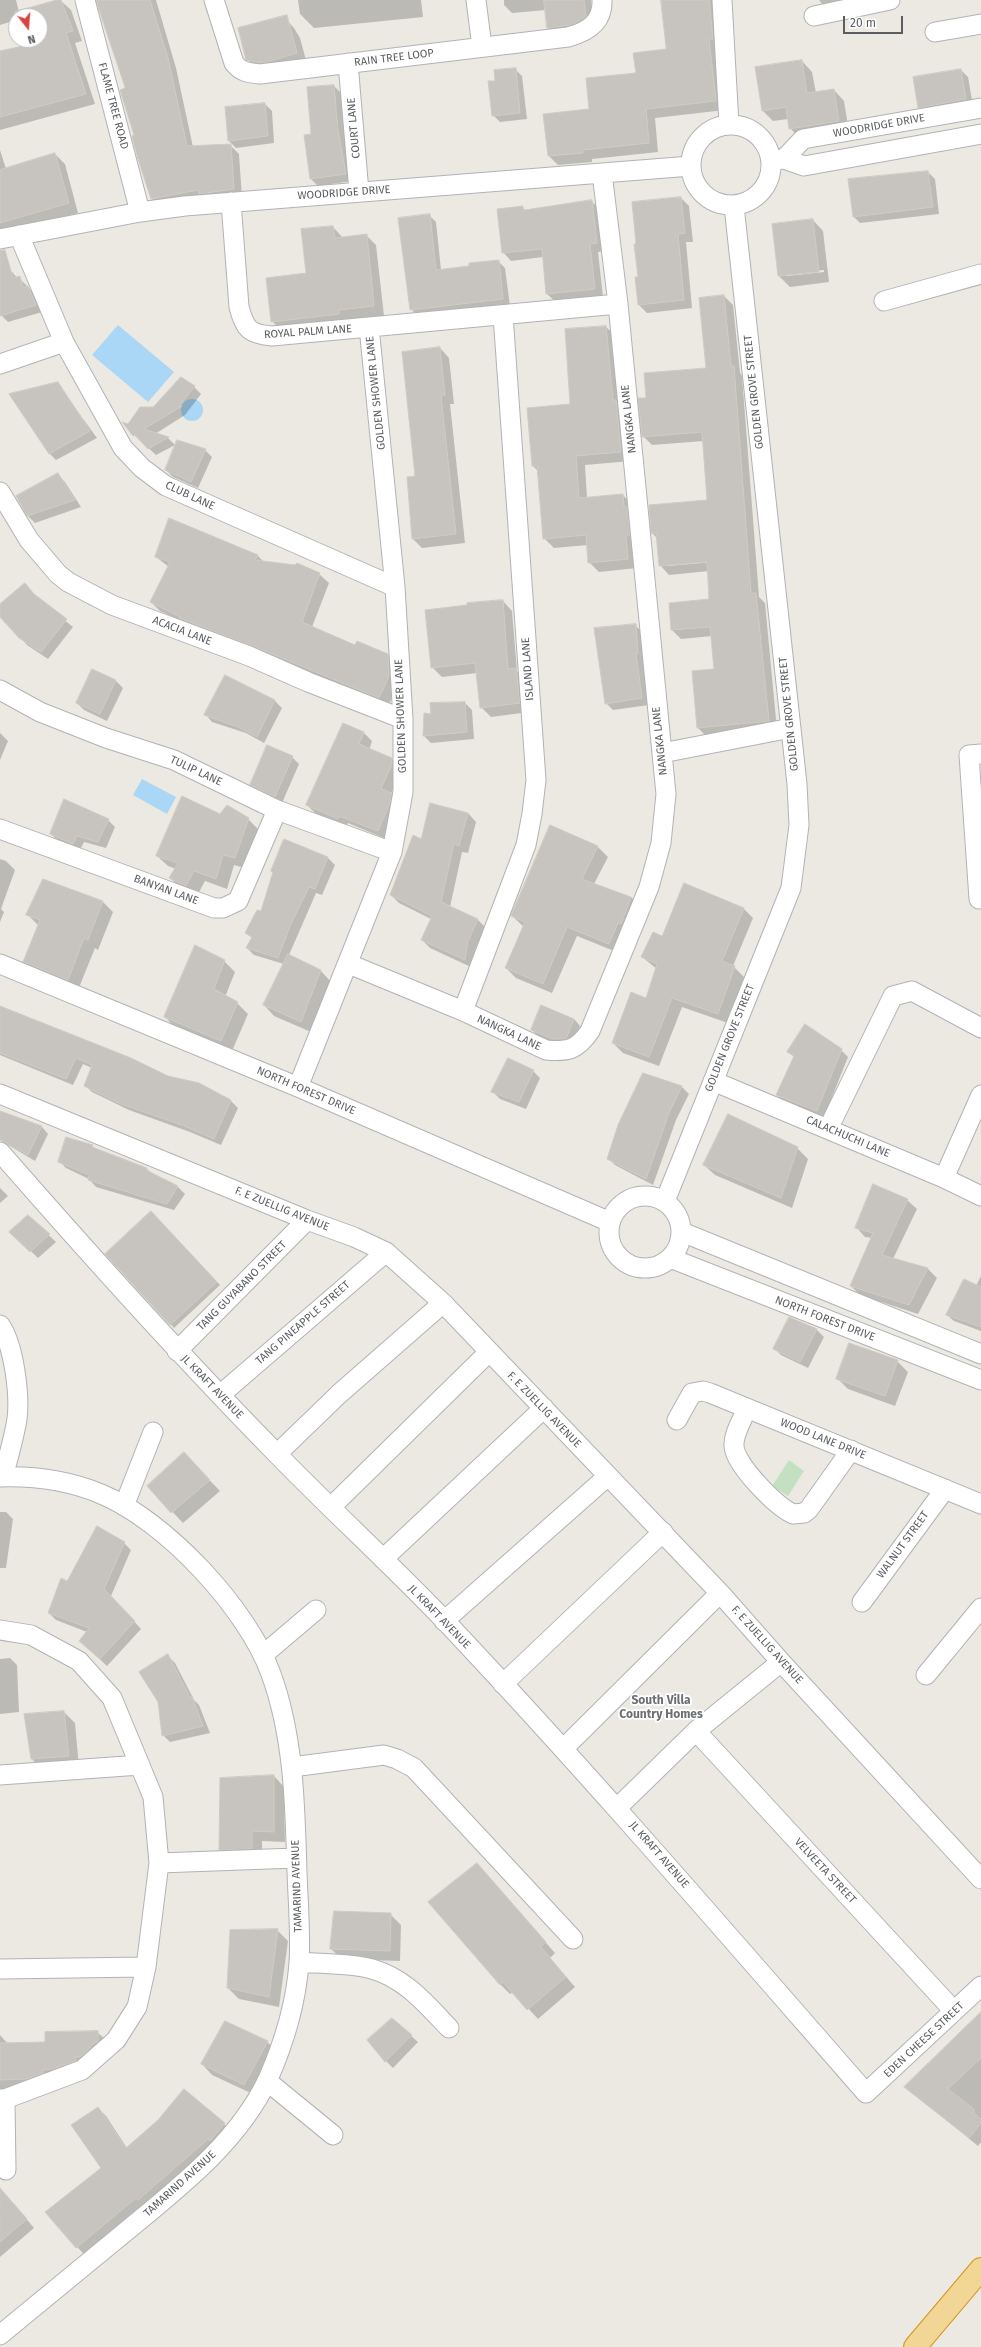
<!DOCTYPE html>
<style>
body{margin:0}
#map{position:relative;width:981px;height:2347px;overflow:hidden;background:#ece9e2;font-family:"Fira Sans",sans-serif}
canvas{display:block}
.north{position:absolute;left:8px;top:8px;width:40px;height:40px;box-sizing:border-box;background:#fff;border:1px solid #bdbfc0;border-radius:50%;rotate:163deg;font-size:11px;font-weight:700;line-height:16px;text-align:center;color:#5b5e61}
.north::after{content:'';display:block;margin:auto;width:14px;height:18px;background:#d5453f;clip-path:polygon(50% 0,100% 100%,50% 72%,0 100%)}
.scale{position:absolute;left:843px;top:16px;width:60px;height:18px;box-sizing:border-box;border:2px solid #5b5e61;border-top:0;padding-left:5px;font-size:12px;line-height:14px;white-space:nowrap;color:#5b5e61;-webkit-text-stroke:3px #fff;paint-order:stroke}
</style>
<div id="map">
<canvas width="981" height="2347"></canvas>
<div class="north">N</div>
<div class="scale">20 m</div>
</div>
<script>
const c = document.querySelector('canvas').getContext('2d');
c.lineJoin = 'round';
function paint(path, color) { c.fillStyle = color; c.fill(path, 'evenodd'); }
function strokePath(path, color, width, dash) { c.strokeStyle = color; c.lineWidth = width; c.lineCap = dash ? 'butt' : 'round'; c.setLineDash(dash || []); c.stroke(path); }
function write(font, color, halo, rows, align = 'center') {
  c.font = font + ' "Fira Sans",sans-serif'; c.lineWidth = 3.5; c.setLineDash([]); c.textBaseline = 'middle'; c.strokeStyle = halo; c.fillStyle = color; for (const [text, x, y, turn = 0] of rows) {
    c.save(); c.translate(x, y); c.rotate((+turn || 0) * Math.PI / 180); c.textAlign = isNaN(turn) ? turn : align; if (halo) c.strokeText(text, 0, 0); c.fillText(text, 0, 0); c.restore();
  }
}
paint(new Path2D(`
 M789,1460l15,11 -16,25 -16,-10z`), '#c3e1c1');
paint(new Path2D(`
 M118,325l56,47 -26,30 -56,-47z
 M181 410a11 11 0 1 1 22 0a11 11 0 1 1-22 0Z
 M142,779l34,18 -9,17 -34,-19z`), '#a9d7f5');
paint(new Path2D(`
 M0,0h16l3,12 41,-12 11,10 11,31 -7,2 20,61 -95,26v-78l28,-6 -2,-6h14v-24h-24v4l-16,5z
 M97,0h59l20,68 17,79 37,-2 9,9 3,44 -81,10 -9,-9 -13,-40 -13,-71z
 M298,0h123l2,17 -109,11 -14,-14z
 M504,0h87l2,24 -37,12 -8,-8 -2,-18 -34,3 -8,-8z
 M662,0h54l9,110 -70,8 3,34 -66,7v3l-34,3 -9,-9 -5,-41 46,-5 77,-60z
 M819,0h68l-58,12z
 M284,17l10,11 6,10 7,26 -49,6 -11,-11z
 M802,61l10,11 4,21 18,-3 10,11 5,31 -49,7 -10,-11 -2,-9 -15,2 -10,-10z
 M515,69l7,7 5,43 -27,3 -7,-7 3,-33z
 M961,70l7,7 5,29 -47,8 -7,-7z
 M334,86l7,7 4,45 7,43 -34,5 -7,-7 -6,-43 7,-1z
 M265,104l7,7 2,32 -38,5 -7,-7z
 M0,150l6,19 49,-15 10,10 13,49 -78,22z
 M928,172l7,7 4,35 -79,9 -7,-7z
 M681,198l8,8 4,36h-7l6,66 -45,5 -8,-8v-27z
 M591,201l9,8 4,42 -6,1 5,45 -47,5 -9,-8 -4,-37 -32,4 -8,-9 19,-45 3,3z
 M429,215l7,7 5,48 29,-3 28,-6 7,7 5,38 -92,10 -7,-7z
 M813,220l10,11 6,51 -39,5 -11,-11 -6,-51zM824,270v2l-37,4v-2z
 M333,227l10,11 23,-3 10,10 8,71 -102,15 -10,-10 35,-47z
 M9,268l8,10h2l16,16 7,18 -34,10 -7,-7 -1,-44z
 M724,296l9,9 7,68 2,3 17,221 6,6 12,127 -70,7 -9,-9 17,-58 -3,-34 -31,3 -9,-9 38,-30 -1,-29 -40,4 -9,-10 -3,-27 -5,-5 57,-32 -5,-60 -52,4 -9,-9 4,-37 60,-30zM712,560v2l-45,4v-2z
 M606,327l10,9 15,125 -46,4 2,33 36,-3 9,10 5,63 -38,4 -10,-10 -1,-17 -34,3 -10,-10 -6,-67 -5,-5 38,-61z
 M440,348l9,10 5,46h-4l15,139 -43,5 -9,-9 3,-62z
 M57,383l40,55 -41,22 -7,-7z
 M194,387l7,7 -16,21 -30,19 13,4 7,7 -19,10 -22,-20 20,-27z
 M205,450l7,7 -14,31 -25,-11 -7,-7z
 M58,475l7,7 16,25 -46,16 -7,-7z
 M257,555l7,7 55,12 10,9 -17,44 43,20 32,8 10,10 1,20 -10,21 -202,-83 -26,-12 -9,-9 18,-35 -13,-10z
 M25,584l12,14 36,29 -25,32 -21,-14 -27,-30v-9z
 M503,601l9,10 5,60 8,8 4,33 -38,5 -10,-10 -4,-34 -35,4 -10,-10z
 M635,625l7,7 3,29h-2l6,44 -36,5 -7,-7z
 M93,670l23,11 7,7 -16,33 -23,-11 -7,-7z
 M225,676l50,25 7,7 -18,35 -18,-10 -34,-11 -6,-7z
 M465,703l7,7 2,29 -43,4 -7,-7 8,-21z
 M344,724l20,9 8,8 -3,9 22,9 9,8v6l-9,21 8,9 -13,36 -38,-16 -2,3 -31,-13 -8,-8z
 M0,733l8,8 -8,19z
 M292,757l7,7 -17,39 -24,-12 -7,-7z
 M468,813l8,9 -8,31 -6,-1 -12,55 27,12 9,9 -11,21 -2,19 -43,-20 -8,-8 9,-21 -32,-16 -8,-8 31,-55z
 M220,816l28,3 11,11 -14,38 -11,-3 -7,24 -22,-8 -8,15 -16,-8 -11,-10 6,-9 -8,-3 -11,-10z
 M108,820l7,7 -9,21 -22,-6 -4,8 -22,-9 -7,-7z
 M551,827l47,20 10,10 -14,27 37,13 10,10 -22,46 -42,-17 -25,57 -36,-15 -10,-10 18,-41 -12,-11z
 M284,840l44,18 7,7 -13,30 -6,-2 -27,62 32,16 10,11 -20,50 -37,-16 -10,-11 20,-41 -30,-9 -7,-7 5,-10 -6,-5 15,-20z
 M0,859l6,2 9,9 -14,39 3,3 -4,10z
 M103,902l10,10 -15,38 -3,-2 -17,42 -43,-18 -11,-11 14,-36 -10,-10z
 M743,908l10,10 -20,48 11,11 -16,46 -46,-16 -23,59 -36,-13 -10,-10 33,-44 11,-30 -15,-12 21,-20z
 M224,961l11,11 -10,25 12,6 11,11 -16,37 -56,-23 -11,-11z
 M0,1006l168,71 30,7 33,17 7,7 -17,37 -31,-13 -61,-22 -37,-18 -7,-7 7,-17 -9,-4 -10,21 -73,-30z
 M574,1019l6,7 -7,19 -12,1 -22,-9 -7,-7z
 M841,1050l7,7 -24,60 -40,-15 -7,-7 18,-37 -6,-6z
 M533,1071l7,7 -14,31 -26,-10 -7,-7z
 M644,1075l38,12 7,7 -13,26 -23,65 -38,-20 -7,-7z
 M0,1112l42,15 6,7 -13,27 -35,-21z
 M92,1146l4,3 51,20 6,6 25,12 7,7 -11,16 -78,-23 -7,-8 -23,-11 -7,-7z
 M797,1148l11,11 -16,49 -77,-33 -11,-10z
 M0,1188l8,8 -8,7z
 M907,1200l10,9 -24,50 35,10 9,9 -19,36 -58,-19 -9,-9 21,-48 -7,-1 -9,-10z
 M151,1212l69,73 -46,43 -68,-74z
 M28,1216l28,26 -18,16 -27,-26z
 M981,1276v55l-27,-10 -7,-6 29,-29z
 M790,1318l27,12 7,7 -16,31 -27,-13 -7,-7z
 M897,1361l11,11 -13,34 -47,-17 -11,-11z
 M194,1464l26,27 -37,32 -35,-37z
 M0,1512h6l7,7 -7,49h-6z
 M124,1543l7,7 -20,46 30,33 -34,37 -27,-25 7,-9 -31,-12 -7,-7 19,-31z
 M168,1656l7,7 19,37 5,5 11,28 -40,9 -7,-7z
 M10,1658l7,7 2,47 -19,2v-55z
 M64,1712l11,11 4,44 -37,2 -10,-10z
 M274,1776l10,11 1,55 -23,-1v18l-31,1 -11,-11z
 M477,1865l78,88 -5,5 25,29 -37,32 -25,-27 -3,2 -10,-10z
 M390,1914l11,11 -1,36 -58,-2 -11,-10z
 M277,1930l11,11 -9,66 -40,-8 -11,-11z
 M981,2013v129l-3,4 -72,-59z
 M392,2019l26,23 -25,26 -7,-7z
 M97,2032l9,8v10l-106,43v-58l8,9 38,-1z
 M267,2042l11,10 -23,43 -43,-20 -10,-11z
 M98,2108l8,8 21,32 97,-24 8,8 -147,123 -8,-8 25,-79z
 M0,2199l13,4 21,25 -34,29z`), '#0003');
const building = new Path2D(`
 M57,0h4l12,31 -7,2 20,61 -86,23v-66l27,-6 -2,-5h15v-24h-23l-2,-4z
 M96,0h54l18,58 19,88 44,-2 3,45 -35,5 -1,-4 -47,9 -13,-40 -6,-23 2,-1 -14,-45 5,-2z
 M544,0h40l2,17 -15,8 -24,3z
 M661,0h48l4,39h-4l7,62 -70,8 3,34 -66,7v3l-35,3 -5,-42 46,-5 -3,-31 50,-5 -3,-20 33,-4z
 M287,15l10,38 -34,10 -17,-3 -8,-32z
 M802,60l5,33 27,-4 5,32 -50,8 -3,-22 -24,4 -7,-44z
 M516,68l4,45 -28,3 -4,-35h7l-1,-11z
 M961,69l5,30 -48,9 -5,-31z
 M334,85l4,45 8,44 -36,5 -6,-44 7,-1 -4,-47z
 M265,103l3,33 -40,5 -3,-34z
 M55,153l14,50 -69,20v-53z
 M928,171l5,36 -80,10 -5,-38z
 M681,197l4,36 -7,1 6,66 -46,5 -3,-28h3l-4,-33h2l-4,-42z
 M592,200l5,43 -7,1 5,45 -49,5 -4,-45 -40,4 -5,-44 26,-3v4z
 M430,214l6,56 33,-4v-3l30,-3 4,39 -93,11 -12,-92z
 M813,219l6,53 -41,4 -6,-52z
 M333,226l2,12 32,-4 7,72 -35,4v4l-68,8 -5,-44 40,-5 -5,-44z
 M5,250l8,28 7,-2 3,11 5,-1 8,19 -36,11v-65z
 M724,295l7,71h3l17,227h5l13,128 -72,7 -5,-57 22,-2 -4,-42 -39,3 -2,-27 40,-4 -2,-37 -48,4 -3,-33h-5l-2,-28 58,-5 -5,-68 -60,5 -4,-39h8l-2,-25 62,-5 -7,-70z
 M606,326l7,74h3l5,52 -45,4 3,42 44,-4 1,13h3l3,28h-4l2,24 -40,4 -2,-28 -43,4 -6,-73h-5l-5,-58 43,-4 -5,-75z
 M440,347l5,48 -4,1 15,138 -44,5 -5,-62 8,-1 -13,-124z
 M181,377l14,9 -16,20h3l-38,23 25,8 -21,12 -13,-14 -2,1 -11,-14 6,2 12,-17h13z
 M58,382l32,49 -41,23 -40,-60z
 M177,440l29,9 -15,33 -26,-12z
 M58,473l17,27 -48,16 -11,-20z
 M169,518l89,37 -3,5 40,5 2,-2 23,10 -18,49 53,23 2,-4 31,13 1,22 -10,22 -126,-52 -74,-28 1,-1 -30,-15 20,-40 -15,-5z
 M25,583l9,11 33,25 -26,33 -22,-14 -19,-21v-13z
 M503,600l5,69 8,-1 4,35 -40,5 -5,-45 -44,5 -6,-58 42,-5v-2z
 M636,624l2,30h-2l6,44 -37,6 -11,-76z
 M92,669l24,11 -16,34 -24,-11z
 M225,675l50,25 -18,37 -19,-10 -34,-12z
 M465,702l2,30 -44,4 1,-23 7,1 -1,-11z
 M343,723l21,9 -5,12 33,14v6l-11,25 11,4 -2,10 -12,28 -39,-15 -1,3 -32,-14z
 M267,745l26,11 -18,41 -25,-12z
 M182,796l38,18 7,-9 22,13 -14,40 -12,-3 -7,24 -22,-8 -8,15 -17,-8 9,-15 -22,-7z
 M64,799l45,20 -11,23 -21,-6 -4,8 -23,-10z
 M430,803l38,10 -9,33 -5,-2 -13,58 37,17 -10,22 -3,19 -44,-20 11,-24 -42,-21 23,-60 8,4z
 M550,825l48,21 -16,33 49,18 -10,27 -3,-1 -9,21 -42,-17 -24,57 -38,-16 20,-46 -14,-6z
 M284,839l44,18 -13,32 -6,-2 -19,39 -12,32 -32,-10 6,-11 -7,-4 12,-23 4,1 12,-39 -2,-1z
 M43,879l60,22 -15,39 -4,-2 -16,42 -45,-18 17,-42 -14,-5z
 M684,883l60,25 -22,53 13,5 -17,48 -46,-16 -23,59 -37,-14 19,-51 15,6 11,-34 -16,-7 12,-25 9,4z
 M195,945l30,15 -11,29 24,13 -17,39 -57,-24z
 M288,954l33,16 -20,52 -38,-17z
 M541,1005l33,14 -8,20h-13l-22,-9z
 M0,1006l131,52 37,18 31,7 32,17 -17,39 -32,-14 -61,-21 -37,-18 8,-21 -16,-7 -10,21 -66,-26z
 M805,1024l37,25 -25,62 -41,-16 18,-39 -7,-4z
 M508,1058l26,12 -15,32 -28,-10z
 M643,1073l39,13 -13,27 -23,66 -39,-20 11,-34z
 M0,1111l42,15 -14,29 -28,-16z
 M728,1114l70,33 -17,51 -78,-33z
 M66,1137l27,8 -1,2 55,21 -1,2 32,16 -11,18 -79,-24 1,-5 -31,-13z
 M873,1184l35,15 -26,56 46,13 -19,37 -59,-19 23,-53 -18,-5z
 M151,1211l66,71 -47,43 -65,-71z
 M28,1215l22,19 -20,18 -21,-20z
 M964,1279l17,8v40l-35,-12z
 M789,1317l28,12 -17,33 -27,-13z
 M849,1343l49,17 -13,36 -49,-17z
 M184,1452l26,28 -39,33 -24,-27z
 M97,1526l28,16 -21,47 31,32 -35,38 -21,-18 10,-13 -41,-15 13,-35 6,3z
 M168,1654l22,43 2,-1 11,30 -41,10 -4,-34 -19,-30z
 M64,1711l5,45 -38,3 -7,-45z
 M274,1775v57l-22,-1v18l-33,1 1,-72z
 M477,1863l69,79 -5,5 25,30 -39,33 -24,-28 -3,3 -72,-83z
 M334,1911l57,2 -1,38 -60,-2z
 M278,1929l-9,68 -42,-9 3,-58z
 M981,2012v46l-33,31 27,21 -2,2 8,7v4l-12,15 -65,-51z
 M392,2018l20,17 -27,27 -18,-22z
 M225,2021l43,20 -24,44 -43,-21z
 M98,2031v10l-8,5v3l-10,8h-5l1,4 -24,8 -9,1v3l-17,6 -26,1v-37l45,-1v-10z
 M184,2089l41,34 -15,18 -2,-2 -70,61 -2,-2 -60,50 -31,-36 56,-44 -30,-43 27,-18 28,41 32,-28z
 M0,2188l27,31 -27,23z`);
paint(building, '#c7c4bf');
strokePath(building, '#d0cbc2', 1);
const minor = new Path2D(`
 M85,0l55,212
 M214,0l20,63c7,9 14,10 26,11l308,-37c19,-5 35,-14 34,-37
 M476,0l6,47
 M722,0l7,125
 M814,16l76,-16
 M935,32l46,-8
 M348,63l11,129
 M691 165a40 40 0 1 1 80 0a40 40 0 1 1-80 0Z
 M784,159l19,-20 178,-31
 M772,160l12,-1 20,7 177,-32
 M231,202l8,105c6,23 11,27 33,29l346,-32
 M19,235l45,107 59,106 19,20 24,18 229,101
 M0,239l140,-27 45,-6 506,-40
 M884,301l97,-27
 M0,364l64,-22
 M0,492l29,48 29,34 10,8 44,23 137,51 59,26 95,37
 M0,690l40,22 66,26 68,22 103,50 115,42
 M662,753l129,-25
 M0,829l214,79h9l15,-7 39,-91
 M979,899l-10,-144 12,-1
 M0,964l298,123 312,135
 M349,964l114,47 83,39c22,2 31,0 44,-19l59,-144 12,-44 5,-49 -48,-490 -16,-131
 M463,1011l63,-166 6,-31 4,-34 -33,-465
 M713,1081l231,97 37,18
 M298,1087l94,-235 11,-60v-73l-8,-132 -26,-260
 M0,1094l307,126 47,17 32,15 57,51 277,290 61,69 200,217
 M828,1129l65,-133 19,-5 69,37
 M0,1152c89,102 179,202 274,299 56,58 117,113 173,172 144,153 281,312 419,470l115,-107
 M944,1178l37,-83
 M609 1232a36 36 0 1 1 72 0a36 36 0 1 1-72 0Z
 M665,1201l126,-313 8,-63 -2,-41 -63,-578
 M682,1232l299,122
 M670,1258l311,122
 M0,1325c14,20 20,70 17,94 -3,19 -9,39 -14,58
 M177,1351l130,-131
 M220,1395l166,-143
 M747,1408c-4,11 -14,26 -13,38 1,19 42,60 59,68l11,-1 5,-4 42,-59
 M677,1420l15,-27 11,-2 7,2 271,111
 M277,1454l62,-60 104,-91
 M0,1477c33,-1 70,4 101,17 64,26 147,115 170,180 23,63 24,131 26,198 1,30 4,62 2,91 -3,40 -15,80 -31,116 -30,64 -91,110 -144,154 -41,34 -83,68 -124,102
 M124,1506l29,-74
 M331,1507l158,-155
 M383,1559l161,-151
 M862,1602l83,-113
 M444,1621l164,-145
 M0,1630l31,5 48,26 33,37 41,99 6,66 -13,104 -9,40 -21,33 -34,30 -77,29h-5
 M263,1655l53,-45
 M926,1675l55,-67
 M503,1684l160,-152
 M696,1731l258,280
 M564,1748l156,-155
 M292,1767l92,-12 13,4 17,9 159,171
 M0,1775l140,-10
 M617,1808l79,-77 85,-69
 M159,1863l137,-5
 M299,1962c24,2 51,1 73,7 33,9 55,36 77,59
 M0,1969l146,-2
 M267,2081l66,54
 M5,2099l1,71`);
const highway = new Path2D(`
 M915,2347l66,-78`);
strokePath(minor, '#b0b3b6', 21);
strokePath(highway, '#d59319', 24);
strokePath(minor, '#fff', 19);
strokePath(highway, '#f1d695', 22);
write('11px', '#5b5e61', '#fff', [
 ["RAIN TREE LOOP",394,58,-7],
 ["FLAME TREE ROAD",113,106,75],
 ["WOODRIDGE DRIVE",879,126,-10],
 ["COURT LANE",354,128,-95],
 ["WOODRIDGE DRIVE",344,193,-4],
 ["ROYAL PALM LANE",308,332,-4],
 ["GOLDEN GROVE STREET",754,392,-96],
 ["GOLDEN SHOWER LANE",376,393,-96],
 ["NANGKA LANE",629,419,-96],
 ["CLUB LANE",190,496,25],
 ["ACACIA LANE",182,631,21],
 ["ISLAND LANE",528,669,-94],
 ["GOLDEN GROVE STREET",789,714,-96],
 ["GOLDEN SHOWER LANE",401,716,-92],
 ["NANGKA LANE",660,741,-96],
 ["TULIP LANE",196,771,25],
 ["BANYAN LANE",166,890,20],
 ["NANGKA LANE",509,1033,25],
 ["GOLDEN GROVE STREET",730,1038,-68],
 ["NORTH FOREST DRIVE",306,1091,23],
 ["CALACHUCHI LANE",848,1137,23],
 ["F. E ZUELLIG AVENUE",282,1209,22],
 ["TANG GUYABANO STREET",242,1286,-45],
 ["NORTH FOREST DRIVE",825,1319,21],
 ["TANG PINEAPPLE STREET",303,1323,-41],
 ["JL KRAFT AVENUE",212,1387,46],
 ["F. E ZUELLIG AVENUE",544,1410,46],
 ["WOOD LANE DRIVE",823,1439,22],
 ["WALNUT STREET",903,1545,-54],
 ["JL KRAFT AVENUE",439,1617,46],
 ["F. E ZUELLIG AVENUE",767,1645,48],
 ["JL KRAFT AVENUE",659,1855,49],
 ["VELVEETA STREET",825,1871,47],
 ["TAMARIND AVENUE",297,1886,-92],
 ["EDEN CHEESE STREET",924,2040,-43],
 ["TAMARIND AVENUE",180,2184,-42]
]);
write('bold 12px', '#6c7073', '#fff', [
 ["South Villa",661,1701],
 ["Country Homes",661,1715]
]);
</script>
